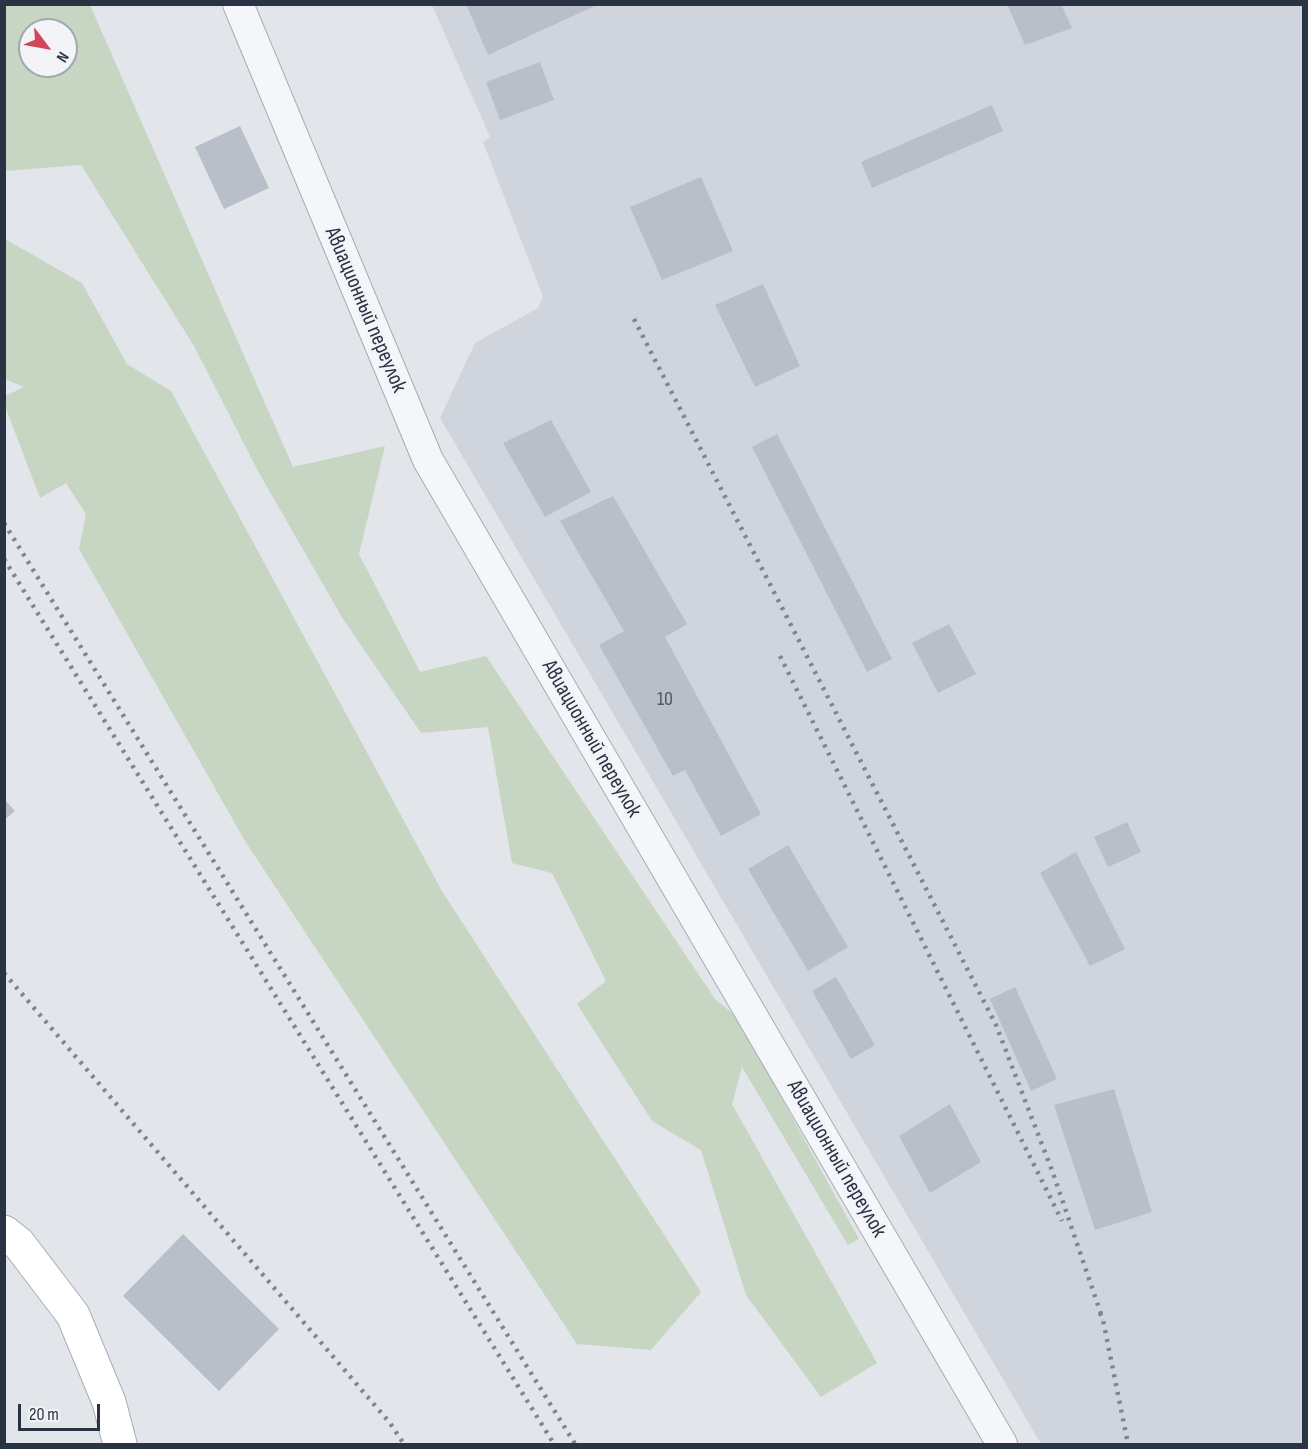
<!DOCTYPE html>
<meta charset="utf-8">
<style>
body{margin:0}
#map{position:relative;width:1308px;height:1449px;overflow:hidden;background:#e2e6eb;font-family:"Sofia Sans Condensed",sans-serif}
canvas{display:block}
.frame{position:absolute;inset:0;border:6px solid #2a3343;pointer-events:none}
.north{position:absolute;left:18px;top:18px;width:60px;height:60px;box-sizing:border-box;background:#f2f4f8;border:2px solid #a2a7b0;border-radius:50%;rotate:122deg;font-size:16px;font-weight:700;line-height:24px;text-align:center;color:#2a3343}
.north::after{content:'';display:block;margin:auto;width:21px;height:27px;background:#d14659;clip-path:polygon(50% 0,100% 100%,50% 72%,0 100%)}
.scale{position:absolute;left:18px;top:1404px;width:82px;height:27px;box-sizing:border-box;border:3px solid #2a3343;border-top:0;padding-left:8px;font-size:18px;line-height:21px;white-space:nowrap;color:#2a3343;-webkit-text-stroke:4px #f2f4f8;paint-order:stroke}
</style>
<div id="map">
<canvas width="1308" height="1449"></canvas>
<div class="frame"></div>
<div class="north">N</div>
<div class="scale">20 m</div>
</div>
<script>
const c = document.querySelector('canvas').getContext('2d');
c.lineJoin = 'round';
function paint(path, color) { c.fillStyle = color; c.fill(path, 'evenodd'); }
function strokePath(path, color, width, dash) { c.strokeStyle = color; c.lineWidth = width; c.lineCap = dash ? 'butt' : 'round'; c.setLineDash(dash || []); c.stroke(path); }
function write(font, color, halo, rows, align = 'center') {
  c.font = font + ' "Sofia Sans Condensed",sans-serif'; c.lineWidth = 5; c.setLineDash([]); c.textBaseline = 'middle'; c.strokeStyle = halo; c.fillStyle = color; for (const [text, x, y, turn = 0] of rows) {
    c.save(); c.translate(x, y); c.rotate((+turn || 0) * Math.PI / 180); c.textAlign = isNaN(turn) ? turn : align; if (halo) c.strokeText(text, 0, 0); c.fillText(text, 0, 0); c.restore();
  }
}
paint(new Path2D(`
 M432,5h871v1439h-262l-601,-1026 35,-75 63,-35 5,-11 -60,-155 7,-5z`), '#d0d5dd');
paint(new Path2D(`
 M5,5h85l203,462 92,-21 -26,108 61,118 66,-16 229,343 22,18 122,222 -11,6 -106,-178 -10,37 145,259 -56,34 -75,-102 -45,-145 -49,-29 -75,-117 29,-23 -54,-108 -40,-10 -24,-136 -67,6 -78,-114 -84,-146 -65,-127 -113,-181 -76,6zM30,30h36v36h-36z
 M5,239l77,44 45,81 44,27 271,500 259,401 -50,58 -74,-6 -332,-503 -166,-292 7,-35 -20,-31 -26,15 -35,-92v-10l19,-9 -19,-8z`), '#c7d5c3');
paint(new Path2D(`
 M466,4h133l-111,51z
 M1007,4h54l11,24 -47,17z
 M540,62l14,38 -54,20 -14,-38z
 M992,105l11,26 -131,57 -11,-26z
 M240,126l29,62 -45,21 -29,-62z
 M701,177l32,74 -71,29 -32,-73z
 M763,284l37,82 -45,21 -40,-82z
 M551,420l40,72 -46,25 -42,-74z
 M777,434l115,225 -25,13 -115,-225z
 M613,496l74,128 -22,13 96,177 -40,22 -36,-66 -12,6 -74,-131 25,-14 -64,-110z
 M949,624l27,50 -38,19 -26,-50z
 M4,799l11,12 -11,9z
 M1127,822l14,30 -33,15 -14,-30z
 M788,845l60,102 -40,24 -60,-102z
 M1076,852l49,97 -35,17 -50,-93z
 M836,977l39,68 -24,14 -39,-68z
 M1015,987l42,92 -26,12 -41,-92z
 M1114,1089l38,123 -57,18 -41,-125z
 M950,1104l31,58 -51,31 -31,-57z
 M183,1234l96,95 -60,62 -96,-95z`), '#b9bfc8');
const street = new Path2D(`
 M238,4l190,456 574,984`);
const secondary = new Path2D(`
 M4,1232l15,12 54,71 36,87 11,42`);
strokePath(street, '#a7adb5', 32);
strokePath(secondary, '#a7adb5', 35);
strokePath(street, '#f5f6f9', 30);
strokePath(secondary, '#fff', 33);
strokePath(new Path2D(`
 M634,319l362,706 57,148 50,147
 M4,523l571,921
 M4,559l550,885
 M780,656l282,565
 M4,973l386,450 14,21
 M1100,1313l3,7 25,124`), '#7b8595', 4.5, [3, 6]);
write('20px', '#4e5664', null, [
 ["10",665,700]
]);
write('22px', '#2a3343', '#f2f4f8', [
 ["Авиационный переулок",365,310,67],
 ["Авиационный переулок",591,739,60],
 ["Авиационный переулок",836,1159,60]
]);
</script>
